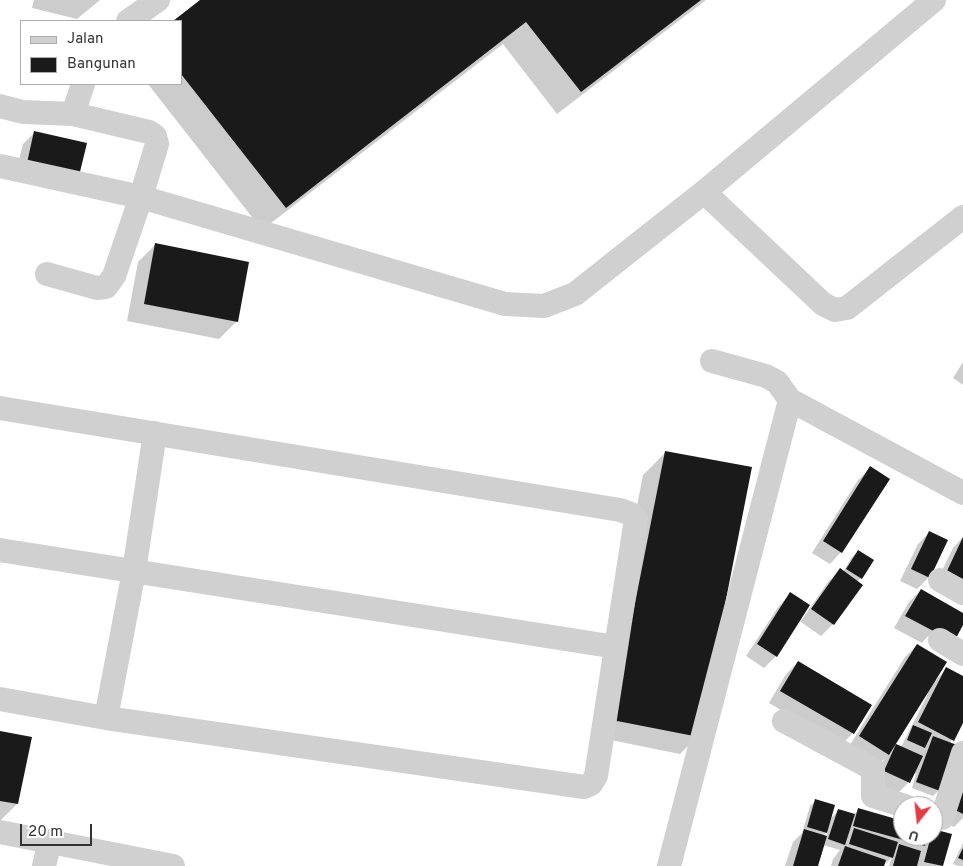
<!DOCTYPE html>
<style>
body{margin:0}
#map{position:relative;width:963px;height:866px;overflow:hidden;background:#fff;font-family:Overpass,sans-serif}
canvas{display:block}
.legend{position:absolute;left:20px;top:20px;width:162px;height:65px;box-sizing:border-box;background:#fff;border:1px solid #adadad;margin:0;padding:6px 9px;list-style:none;font-size:15px;color:#333}
.legend li{display:flex;align-items:center;gap:10px;height:25px}
.legend b{width:25px;border:1px solid #adadad}
.north{position:absolute;left:893px;top:796px;width:50px;height:50px;box-sizing:border-box;background:#fff;border:1px solid #adadad;border-radius:50%;rotate:196deg;font-size:14px;font-weight:700;line-height:20px;text-align:center;color:#333}
.north::after{content:'';display:block;margin:auto;width:18px;height:22px;background:#e63946;clip-path:polygon(50% 0,100% 100%,50% 72%,0 100%)}
.scale{position:absolute;left:20px;top:824px;width:72px;height:22px;box-sizing:border-box;border:2px solid #333;border-top:0;padding-left:6px;font-size:15px;line-height:18px;white-space:nowrap;color:#333;-webkit-text-stroke:4px #fff;paint-order:stroke}
</style>
<div id="map">
<canvas width="963" height="866"></canvas>
<ul class="legend">
<li><b style="height:6px;background:#d0d0d0"></b>Jalan</li>
<li><b style="height:14px;background:#1a1a1a"></b>Bangunan</li>
</ul>
<div class="north">U</div>
<div class="scale">20 m</div>
</div>
<script>
const c = document.querySelector('canvas').getContext('2d');
c.lineJoin = 'round';
function paint(path, color) { c.fillStyle = color; c.fill(path, 'evenodd'); }
function strokePath(path, color, width, dash) { c.strokeStyle = color; c.lineWidth = width; c.lineCap = dash ? 'butt' : 'round'; c.setLineDash(dash || []); c.stroke(path); }
paint(new Path2D(`
 M34,0h66l-23,19 -45,-11z
 M202,0h504l-149,114 -54,-70 -241,186 -114,-146h33v-63h-6z
 M35,132l51,12 -71,31 8,-31z
 M155,245l82,76 -18,18 -92,-18 11,-59z
 M963,362v23l-10,-7z
 M666,452l32,284 -18,18 -84,-17 8,-62 39,-200z
 M870,468l-29,84 -11,12 -18,-11 46,-73z
 M930,532l-1,45 -12,12 -17,-8 18,-37z
 M963,537v45l-27,1 17,-35z
 M858,552l3,26 -4,4 -24,42 -12,12 -23,-16 -22,36 -12,12 -18,-12 33,-50 12,-12 8,26 2,1 27,-39 12,-12 3,2 9,-15z
 M921,590l42,24v8l-16,25 -19,-11 -6,7 -28,-15 15,-26z
 M917,645l19,35 10,-11 17,9v42l-13,23 -11,47 -6,6 -21,-8 4,-14 -3,-1 -4,9 -12,12 -24,-11 11,-24 -8,7 -28,-18 57,-91zM926,693l2,1 -27,53 -7,-3z
 M798,662l72,43 -17,28 -12,12 -72,-42 17,-29z
 M0,732l17,72 -17,17z
 M963,760v58l-9,9 -18,-9z
 M816,801l14,18 9,-9 14,5 6,-5 44,12v14h30v-6l17,5 -8,31h-53l3,-9 -9,9h-52l2,-7 7,-9 -17,-5 -6,21h-32l8,-24 9,-9 8,-27zM828,830l-2,7 -3,-1z
 M963,843v23h-4l-6,-2z`), '#0003');
paint(new Path2D(`
 M200,0h501l-120,92 -55,-70 -240,186 -105,-134v-53h-8z
 M34,131l53,12 -8,33 -52,-13z
 M155,243l94,19 -11,60 -94,-18z
 M665,451l87,16 -53,270 -87,-17z
 M870,466l20,13 -48,74 -19,-12z
 M929,531l19,9 -18,38 -19,-9z
 M963,537v42l-16,-8z
 M858,550l16,10 -12,19 -16,-10z
 M840,568l23,17 -29,40 -23,-16z
 M921,589l42,24v12l-9,17 -49,-26z
 M790,592l20,13 -33,52 -20,-13z
 M917,644l30,18 -58,93 -30,-19z
 M798,661l74,44 -18,29 -74,-43z
 M946,667l17,9v47l-9,18 -36,-19z
 M913,725l19,8 -7,15 -18,-8z
 M0,731l32,6 -14,67 -18,-3z
 M933,736l24,9 -17,46 -24,-9z
 M896,744l27,12 -13,27 -26,-12z
 M963,774v40l-16,-8z
 M815,799l20,6 -8,28 -20,-6z
 M858,808l45,13v15h25l-3,10 -72,-20z
 M838,809l17,5 -10,31 -17,-6z
 M854,828l44,14 -5,16 -44,-14z
 M804,829l23,7 -9,30h-25z
 M933,829l19,5 -9,32 -19,-4 7,-26h2z
 M899,844l22,7 -4,15h-24z
 M845,846l41,14 -2,6h-46z
 M963,848v12l-5,-2z`), '#1a1a1a');
strokePath(new Path2D(`
 M128,21l30,-21
 M0,106l23,6 50,2 76,18 6,4 2,8 -16,53 -27,79 -8,11 -9,1 -50,-14
 M73,114l10,-30
 M0,166l141,31 364,107 39,2 31,-12 129,-102 230,-192
 M704,192l119,112 12,6 12,-2 116,-91
 M790,400l173,93
 M0,408l620,102 11,4 5,5 -40,257 -5,8 -7,3 -478,-69 -106,-19
 M0,550l616,97
 M940,580l23,13
 M940,640l23,14
 M106,718l28,-147 21,-138
 M784,721l89,48v27l32,10
 M942,818l21,-65
 M0,832l173,34
 M44,866l6,-25
 M669,866l121,-466 -13,-18 -11,-6 -54,-15`), '#d0d0d0', 24);
</script>
